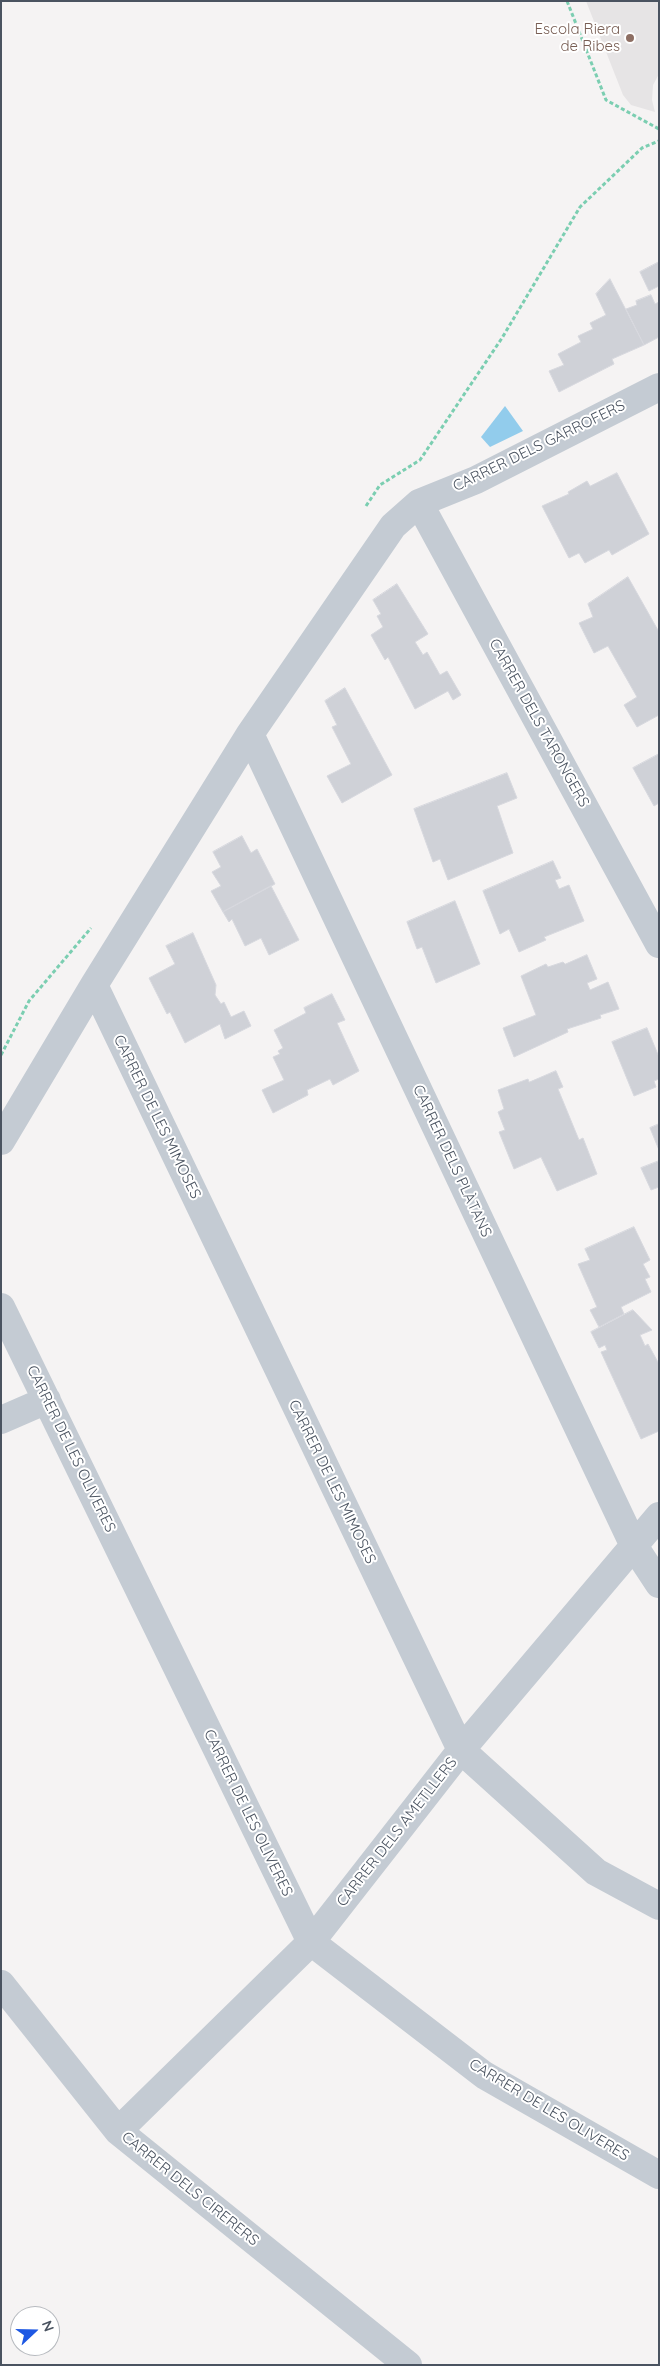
<!DOCTYPE html>
<meta charset="utf-8">
<style>
body{margin:0}
#map{position:relative;width:660px;height:2366px;overflow:hidden;background:#f5f3f3;font-family:Quicksand,sans-serif}
canvas{display:block}
.frame{position:absolute;inset:0;border:2px solid #4a5360;pointer-events:none}
.north{position:absolute;left:10px;top:2306px;width:50px;height:50px;box-sizing:border-box;background:#fff;border:1px solid #b7babf;border-radius:50%;rotate:69deg;font-size:14px;font-weight:700;line-height:20px;text-align:center;color:#4a5360}
.north::after{content:'';display:block;margin:auto;width:18px;height:22px;background:#1e58e3;clip-path:polygon(50% 0,100% 100%,50% 72%,0 100%)}
</style>
<div id="map">
<canvas width="660" height="2366"></canvas>
<div class="frame"></div>
<div class="north">N</div>
</div>
<script>
const c = document.querySelector('canvas').getContext('2d');
c.lineJoin = 'round';
function paint(path, color) { c.fillStyle = color; c.fill(path, 'evenodd'); }
function strokePath(path, color, width, dash) { c.strokeStyle = color; c.lineWidth = width; c.lineCap = dash ? 'butt' : 'round'; c.setLineDash(dash || []); c.stroke(path); }
function write(font, color, halo, rows, align = 'center') {
  c.font = font + ' Quicksand,sans-serif'; c.lineWidth = 4; c.setLineDash([]); c.textBaseline = 'middle'; c.strokeStyle = halo; c.fillStyle = color; for (const [text, x, y, turn = 0] of rows) {
    c.save(); c.translate(x, y); c.rotate((+turn || 0) * Math.PI / 180); c.textAlign = isNaN(turn) ? turn : align; if (halo) c.strokeText(text, 0, 0); c.fillText(text, 0, 0); c.restore();
  }
}
paint(new Path2D(`
 M586,1h73v73l-6,11 -1,15 3,12 -24,-7 -8,-10z`), '#e6e4e5');
paint(new Path2D(`
 M505,406l18,25 -33,16 -9,-10z`), '#92ccec');
const building = new Path2D(`
 M659,262v24l-10,5 -9,-19z
 M610,279l34,66 -32,14 2,5 -55,28 -10,-21 15,-6 -6,-11 23,-12 -3,-6 15,-7 -3,-6 16,-8 -10,-21z
 M651,295l4,9 4,-2v35l-15,8 -18,-36 11,-4 -1,-4z
 M617,473l32,61 -37,21 -3,-5 -24,13 -6,-10 -10,5 -27,-52 27,-12 -1,-2 19,-11 3,5z
 M628,577l31,55v83l-22,12 -13,-22 13,-8 -29,-51 -14,7 -15,-30 14,-6 -5,-13z
 M397,584l31,50 -13,8 8,13 4,-3 13,23 7,-4 14,24 -8,5 -5,-9 -33,18 -27,-52 -3,3 -14,-25 12,-8 -6,-11 4,-2 -8,-14z
 M345,688l47,87 -50,28 -15,-27 24,-12 -19,-37 5,-2 -12,-24z
 M659,754v49l-5,3 -21,-38z
 M507,773l10,25 -20,8 16,47 -65,27 -8,-21 -7,3 -19,-53z
 M242,836l9,17 6,-4 18,35 -52,28 -12,-21 10,-5 -9,-14 9,-5 -8,-15z
 M553,861l8,17 -6,2 4,9 10,-4 15,36 -40,16 2,3 -27,12 -10,-23 -9,5 -17,-43z
 M271,886l28,54 -30,15 -8,-17 -16,8 -13,-27 -3,3 -6,-10z
 M455,901l25,63 -44,19 -14,-36 -5,2 -10,-27z
 M193,933l23,52 -1,10 6,9 3,-2 7,15 13,-6 7,15 -26,13 -5,-15 -35,19 -15,-31 -3,2 -18,-36 26,-14 -9,-18z
 M587,955l10,24 -10,4 3,7 18,-8 11,27 -19,6 1,3 -34,11 1,3 -54,25 -11,-29 33,-13 -15,-39 25,-12 2,3 15,-5 2,2z
 M332,994l13,26 -8,3 22,48 -26,14 -3,-6 -23,11 1,5 -35,18 -11,-23 22,-10 -11,-23 7,-3 -2,-3 5,-3 -9,-18 32,-17 -2,-5z
 M647,1028l12,29v22l-5,2 2,6 -22,9 -22,-54z
 M556,1071l7,16 -5,2 21,51 4,-2 14,36 -40,17 -16,-34 -27,12 -15,-37 6,-2 -7,-18 6,-3 -6,-19 30,-11 1,3z
 M659,1124v26l-9,-22z
 M659,1161v26l-8,3 -10,-22z
 M634,1227l16,33 -7,4 7,13 -5,2 6,13 -30,15 3,7 -25,13 -9,-17 7,-3 -19,-43 12,-4 -5,-11z
 M633,1310l19,20 -12,5 5,11 3,-2 11,20v67l-18,8 -40,-87 6,-2 -2,-5 -6,3 -8,-16z`);
paint(building, '#cfd1d7');
strokePath(building, '#d7d8de', 1);
strokePath(new Path2D(`
 M567,1l39,99 53,29
 M366,506l14,-21 40,-25 82,-122 78,-131 62,-59 17,-7
 M1,1055l28,-54 62,-73`), '#7bceb1', 3, [4, 2.5]);
strokePath(new Path2D(`
 M419,503l240,441
 M250,734l384,812 25,38
 M94,985l367,765 135,122 63,34
 M1,1141l93,-156 156,-251 143,-208 26,-23 57,-23 183,-93
 M1,1307l310,635 173,133 175,100
 M1,1420l46,-20
 M1,1984l117,147 290,234
 M118,2131l193,-189 150,-192 198,-234`), '#c4cbd3', 28);
for (const [x, y, r, color] of [
 [630,38,5,"#8d6e63"]
]) { const dot = new Path2D(); dot.arc(x, y, r, 0, 2 * Math.PI); c.fillStyle = color; c.fill(dot); strokePath(dot, '#fff', 2); }
write('15px', '#785e54', '#fff', [
 ["Escola Riera",620,29],
 ["de Ribes",620,46]
], 'right');
write('15px', '#4a5360', '#fff', [
 ["CARRER DELS GARROFERS",539,446,-26],
 ["CARRER DELS TARONGERS",539,723,61],
 ["CARRER DE LES MIMOSES",157,1117,64],
 ["CARRER DELS PLÀTANS",452,1161,65],
 ["CARRER DE LES OLIVERES",71,1449,64],
 ["CARRER DE LES MIMOSES",332,1482,64],
 ["CARRER DE LES OLIVERES",248,1813,64],
 ["CARRER DELS AMETLLERS",397,1832,-52],
 ["CARRER DE LES OLIVERES",549,2110,31],
 ["CARRER DELS CIRERERS",190,2189,39]
]);
</script>
